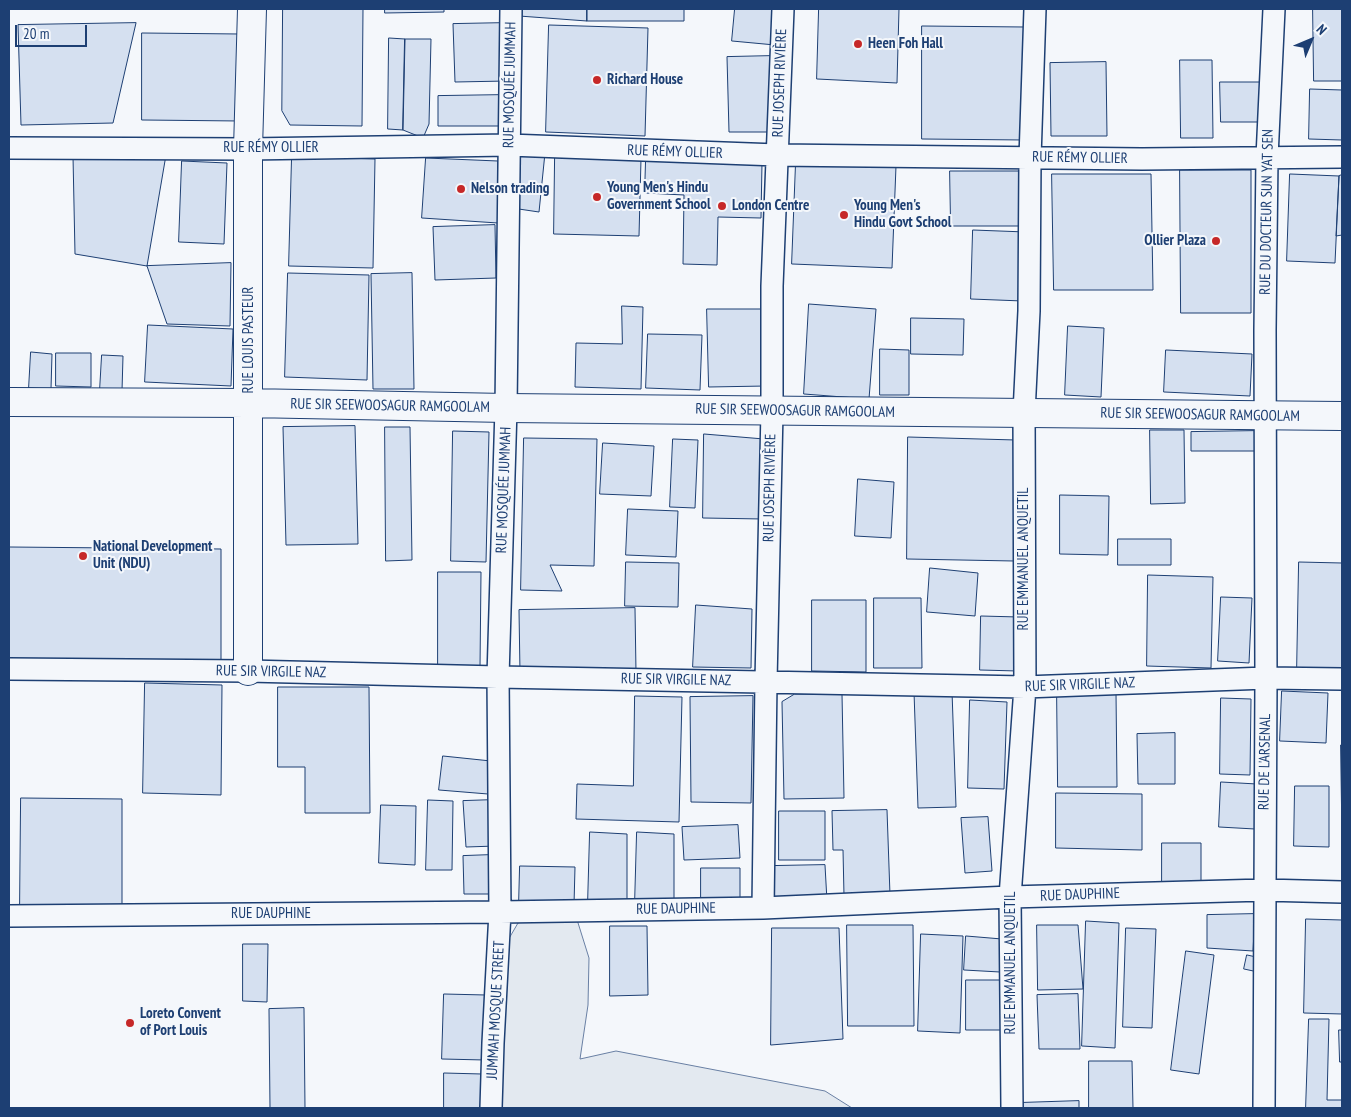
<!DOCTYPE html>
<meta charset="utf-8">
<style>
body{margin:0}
#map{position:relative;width:1351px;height:1117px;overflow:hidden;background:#f4f7fb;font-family:"PT Sans Narrow",sans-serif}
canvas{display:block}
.frame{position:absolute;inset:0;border:10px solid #1d3f73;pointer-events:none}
.north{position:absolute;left:1286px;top:15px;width:50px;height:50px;-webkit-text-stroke:4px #f4f7fb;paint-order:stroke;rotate:45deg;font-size:14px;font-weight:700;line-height:20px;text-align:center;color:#1d3f73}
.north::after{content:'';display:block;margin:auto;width:18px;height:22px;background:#1d3f73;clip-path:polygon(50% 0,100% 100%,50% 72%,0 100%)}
.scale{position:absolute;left:15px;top:25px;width:72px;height:22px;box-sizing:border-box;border:2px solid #1d3f73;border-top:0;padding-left:6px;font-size:15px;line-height:18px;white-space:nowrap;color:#1d3f73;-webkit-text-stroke:4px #f4f7fb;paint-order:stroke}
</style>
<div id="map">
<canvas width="1351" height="1117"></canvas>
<div class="frame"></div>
<div class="north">N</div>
<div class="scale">20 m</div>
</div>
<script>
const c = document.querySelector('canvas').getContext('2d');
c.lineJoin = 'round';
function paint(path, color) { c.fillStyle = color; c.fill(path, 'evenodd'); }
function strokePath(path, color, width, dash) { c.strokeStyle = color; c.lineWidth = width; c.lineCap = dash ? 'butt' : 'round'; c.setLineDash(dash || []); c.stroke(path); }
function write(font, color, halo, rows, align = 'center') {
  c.font = font + ' "PT Sans Narrow",sans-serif'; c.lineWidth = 4; c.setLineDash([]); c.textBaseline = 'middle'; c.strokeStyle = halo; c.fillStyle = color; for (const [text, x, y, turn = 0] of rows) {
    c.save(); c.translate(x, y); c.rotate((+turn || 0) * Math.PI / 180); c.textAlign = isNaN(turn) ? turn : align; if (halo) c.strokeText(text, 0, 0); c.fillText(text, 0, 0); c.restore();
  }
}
const green = new Path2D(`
 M574,910l15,48 -1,47 -8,54 36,-8 209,40 27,17h-354l6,-161 14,-24 19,-9z`);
paint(green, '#e3e9f0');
strokePath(green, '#687fa3', 1);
const building = new Path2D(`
 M283,9h80l-1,117 -72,-1 -8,-14z
 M385,9h59v3l-59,1z
 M519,9h68v12l-68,-5z
 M587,9h97v12h-97z
 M735,9h43l-3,36 -43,-4z
 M819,9h80l-2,74 -80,-4z
 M1313,9h29v72h-28z
 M136,23l-23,100 -92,2 -3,-100z
 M506,23l1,58 -52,1 -2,-58z
 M549,25l99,3 -3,108 -99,-4z
 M922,26l103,1 -1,113 -102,-1z
 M142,33l98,1v87l-98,-1z
 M389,38l16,1 -2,91 -15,-1z
 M405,39h26l-2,85 -6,14 -20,-8z
 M772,56l2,76h-45l-2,-75z
 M1180,60h32l1,78h-32z
 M1106,62l1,74h-56l-1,-73z
 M1220,82h42l1,40h-42z
 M1310,89l32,1v50l-33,-1z
 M504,95v31h-66v-30z
 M545,153l-6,59 -27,-4 6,-52z
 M166,155l-19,111 -72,-12 -2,-98z
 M292,156l83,3 -2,109 -84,-2z
 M555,157l86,2 -2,77 -85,-2z
 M426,158l72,3v62l-76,-5z
 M646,159l116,4 -1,55 -43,-1 -1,48 -34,-1 1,-69 -39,-2z
 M182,161l45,2 -3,81 -45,-2z
 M796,162l100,4 -4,102 -100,-4z
 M1180,170h71v143h-70z
 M950,171h73l1,55h-73z
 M1052,174h99l2,116h-99z
 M1290,174l49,2 -4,87 -48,-2z
 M1342,175v60l-6,1 3,-60z
 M495,225l1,53 -61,2 -2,-53z
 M973,230l53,2 -3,69 -52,-2z
 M231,263l-1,63 -63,-2 -20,-58z
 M288,273l81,2 -2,105 -82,-3z
 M412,273l2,116h-41l-2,-115z
 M809,304l67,5 -7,90 -65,-5z
 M622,306l21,1 -2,82 -66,-2 1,-44 46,1z
 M707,309h57l2,77 -57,1z
 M911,318l53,1 -1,36 -52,-1z
 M148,325l85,4 -2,57 -86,-4z
 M1068,326l36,2 -3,69 -36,-2z
 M648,334l54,1 -2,55 -54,-2z
 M880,349l29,1v45h-29z
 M1166,350l86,4 -2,42 -86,-4z
 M31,352l21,2 -1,35 -22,-1z
 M56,353h35v34l-35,-1z
 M102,355l21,1 -1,35 -22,-1z
 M355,426l3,118 -72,1 -3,-118z
 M385,427h25l2,133 -26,1z
 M1150,430h34l1,73 -34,1z
 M453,431l36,1 -3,130 -35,-1z
 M1255,431v20h-64v-19z
 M704,434l60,5 -1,80 -60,-1z
 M908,437l108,3 -2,121 -107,-2z
 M524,438l73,1 -3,127 -44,-1 12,26 -41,-1z
 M673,439l25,1 -3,68 -25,-1z
 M603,443l51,3 -3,50 -51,-2z
 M858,479l36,3 -3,56 -36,-2z
 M1060,495l49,1 -1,59 -48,-1z
 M628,509l50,2 -2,46 -50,-2z
 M1118,539h53v26h-53z
 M9,547l212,2v118l-212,-2z
 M626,562l53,1 -1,44 -53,-1z
 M1299,562l43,1v110l-45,-2z
 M930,568l48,5 -3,43 -48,-4z
 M438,572h43l-1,96h-42z
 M1148,575l65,2 -2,91 -64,-2z
 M1221,597l31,1 -3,65 -31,-2z
 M874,598h47l1,70h-48z
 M812,600h54v72l-54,-1z
 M696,605l56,4 -1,59 -58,-1z
 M635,608l1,64 -116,1 -1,-63z
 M981,616l38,1 -1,54 -38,-1z
 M145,683l77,2 -1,110 -78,-2z
 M278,687h91l1,126h-65v-46h-27z
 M952,691l4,116 -38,1 -4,-116z
 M1282,691l46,2 -2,50 -46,-2z
 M1057,692h59l1,95h-59z
 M795,694h47l2,104 -60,1 -2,-97z
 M635,696l47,1 -3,125 -103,-3 1,-35 56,2z
 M753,696l-2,107 -60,-1 -1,-105z
 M1221,698l30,1 -1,76 -30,-1z
 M970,700l37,2 -3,87 -36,-1z
 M1175,733v51h-37l-1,-50z
 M1341,745h1v93z
 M443,756l48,5 -3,33 -49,-4z
 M1221,782l36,2 -2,45 -36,-2z
 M1295,786h34v61l-35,-1z
 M1056,793l86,1v56l-86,-2z
 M21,798l101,1v107l-102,-1z
 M428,800l25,1 -1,69h-26z
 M494,800l2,46 -30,1 -3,-46z
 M381,805l35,1 -1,59 -36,-2z
 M887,810l3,85 -46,1 -1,-46h-10l-1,-39z
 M779,811h46v49h-46z
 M988,817l4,54 -27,2 -4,-55z
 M738,825l2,33 -56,2 -2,-33z
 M590,832l37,2v68l-39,1z
 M637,832l37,2v68l-39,1z
 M1162,843h39v43h-39z
 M491,855l1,39h-28l-1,-38z
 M825,865l2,36 -54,1 -1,-36z
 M520,866l55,1 -1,38 -55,-1z
 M701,868h39v36l-39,1z
 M1255,914l-2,37 -46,-3v-33z
 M1306,919l36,1v94l-38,-1z
 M1086,921l33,2 -4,125 -33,-2z
 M847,925h66l1,101h-66z
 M1037,925h41l5,64 -45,1z
 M610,926h37l1,69 -38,1z
 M772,928h67l4,111 -72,6z
 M1126,928l30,1 -4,99 -29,-1z
 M921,934l42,2 -3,97 -42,-2z
 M966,936l36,3 -2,33 -36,-2z
 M243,944h25l-1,58 -24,-1z
 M1186,951l28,4 -15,119 -28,-4z
 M1247,955l14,3 -3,14 -14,-3z
 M966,980h38v50h-38z
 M444,994l42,1 -1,65 -43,-1z
 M1078,994l2,55h-41l-2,-54z
 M304,1008l1,100h-35l-1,-99z
 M1309,1019h20l-2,81h15v8h-36z
 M1339,1030h3v32h-2z
 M1089,1061h43l1,47h-44z
 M444,1073l38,1v34h-38z
 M1079,1101v7h-61v-5z`);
paint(building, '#d5e0f0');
strokePath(building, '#1d3f73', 1);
const street = new Path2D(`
 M9,148l239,1 261,-4 268,10 365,4 200,-2
 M9,669l239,2 250,6 527,10 241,-9 76,1
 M763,908l3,-227 6,-270v-125l11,-277
 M9,916l491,-4 263,-4 247,-11 254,-7 78,2
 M491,1108l2,-65 7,-131 -2,-235 8,-269 5,-399
 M1012,1108l-2,-211 15,-210 -1,-274 5,-102 1,-153 5,-149
 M1264,1108l2,-430 -1,-348 2,-173 7,-148`);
const secondary = new Path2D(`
 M9,402l240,1 257,5 836,8
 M248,671v-522l4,-140`);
strokePath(street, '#1d3f73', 24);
strokePath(secondary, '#1d3f73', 30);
strokePath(street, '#f4f7fb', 21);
strokePath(secondary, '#f4f7fb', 28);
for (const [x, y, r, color] of [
 [858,44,5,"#c62828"],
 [597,80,5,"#c62828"],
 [461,189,5,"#c62828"],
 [597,197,5,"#c62828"],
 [722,206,5,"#c62828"],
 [844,215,5,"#c62828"],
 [1216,241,5,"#c62828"],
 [83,556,5,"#c62828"],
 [130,1023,5,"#c62828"]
]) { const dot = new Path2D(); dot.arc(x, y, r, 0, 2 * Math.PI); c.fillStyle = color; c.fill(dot); strokePath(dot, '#f4f7fb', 2); }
write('bold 15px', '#1d3f73', '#f4f7fb', [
 ["Heen Foh Hall",868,44],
 ["Richard House",607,80],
 ["Young Men's Hindu",607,188],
 ["Government School",607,205],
 ["Nelson trading",471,189],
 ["London Centre",732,206],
 ["Young Men's",854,206],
 ["Hindu Govt School",854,223],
 ["Ollier Plaza",1206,241,"right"],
 ["National Development",93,547],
 ["Unit (NDU)",93,564],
 ["Loreto Convent",140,1014],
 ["of Port Louis",140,1031]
], 'left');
write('15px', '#1d3f73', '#f4f7fb', [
 ["RUE JOSEPH RIVIÈRE",780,83,-88],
 ["RUE MOSQUÉE JUMMAH",510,85,-89],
 ["RUE RÉMY OLLIER",271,148],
 ["RUE RÉMY OLLIER",675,152,2],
 ["RUE RÉMY OLLIER",1080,158,1],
 ["RUE DU DOCTEUR SUN YAT SEN",1267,212,-89],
 ["RUE LOUIS PASTEUR",249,340,-90],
 ["RUE SIR SEEWOOSAGUR RAMGOOLAM",390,406,1],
 ["RUE SIR SEEWOOSAGUR RAMGOOLAM",795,411,1],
 ["RUE SIR SEEWOOSAGUR RAMGOOLAM",1200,415,1],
 ["RUE JOSEPH RIVIÈRE",770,488,-89],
 ["RUE MOSQUÉE JUMMAH",504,490,-88],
 ["RUE EMMANUEL ANQUETIL",1024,559,-90],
 ["RUE SIR VIRGILE NAZ",271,672,1],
 ["RUE SIR VIRGILE NAZ",676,680,1],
 ["RUE SIR VIRGILE NAZ",1080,685,-2],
 ["RUE DE L'ARSENAL",1265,762,-89],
 ["RUE DAUPHINE",1080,895,-2],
 ["RUE DAUPHINE",676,909,-1],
 ["RUE DAUPHINE",271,914],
 ["RUE EMMANUEL ANQUETIL",1011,963,-90],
 ["JUMMAH MOSQUE STREET",496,1010,-87]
]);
</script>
